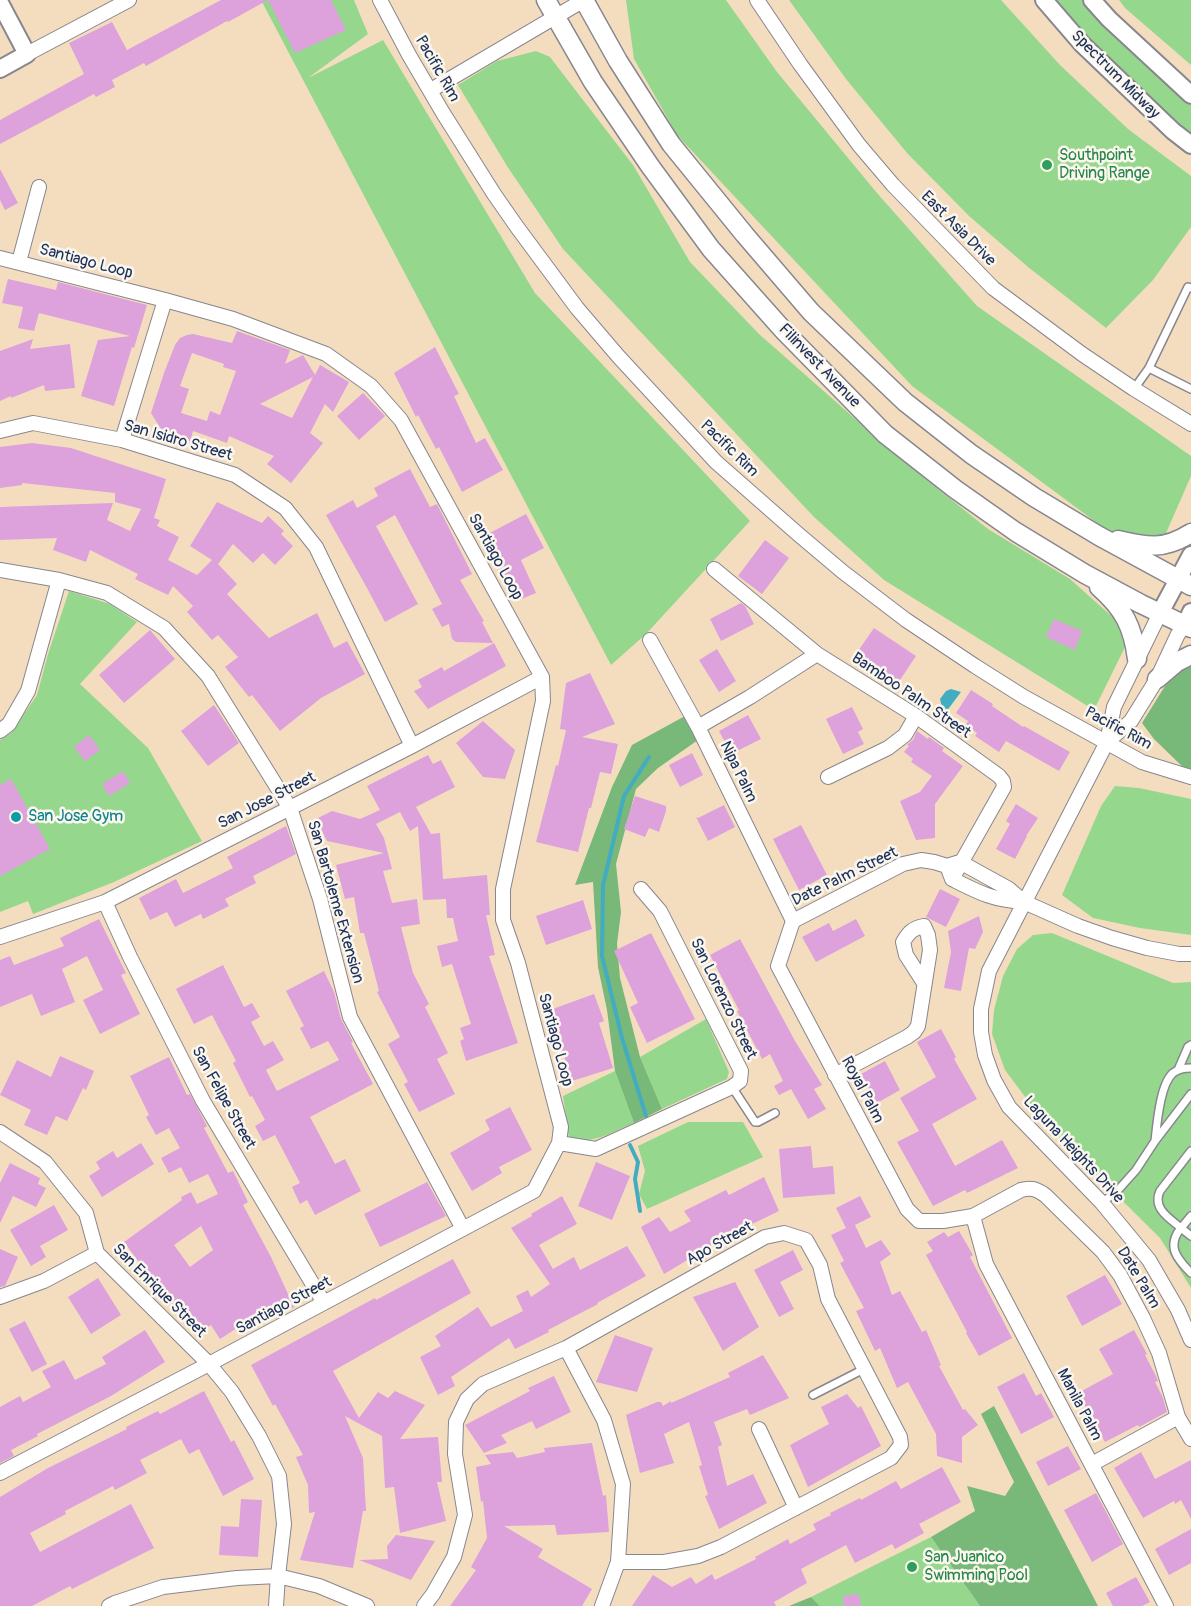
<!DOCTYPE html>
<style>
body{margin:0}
canvas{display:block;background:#f4ddbf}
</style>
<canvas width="1191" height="1606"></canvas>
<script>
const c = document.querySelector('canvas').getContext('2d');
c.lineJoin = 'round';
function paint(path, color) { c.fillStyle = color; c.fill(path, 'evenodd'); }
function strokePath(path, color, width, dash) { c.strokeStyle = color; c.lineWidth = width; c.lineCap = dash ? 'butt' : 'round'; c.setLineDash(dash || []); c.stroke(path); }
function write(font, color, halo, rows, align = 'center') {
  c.font = font + ' Pangolin,sans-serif'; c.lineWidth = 5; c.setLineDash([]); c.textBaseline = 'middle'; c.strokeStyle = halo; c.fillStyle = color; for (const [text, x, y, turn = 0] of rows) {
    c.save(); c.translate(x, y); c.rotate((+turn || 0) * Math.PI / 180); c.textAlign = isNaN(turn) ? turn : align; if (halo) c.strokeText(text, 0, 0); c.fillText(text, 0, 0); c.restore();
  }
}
paint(new Path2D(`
 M261,0h93l14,34 -60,44 75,-38 152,253 215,228 -104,113 -35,31z
 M626,0h100l51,72 100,121 100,113 214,150v20l-28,64 -51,-6 -200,-148 -235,-251 -43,-76z
 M789,0h212l59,65 68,64 63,47v51l-38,53 -47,48 -78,-61 -59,-51 -62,-63 -61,-74z
 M1051,0h35l105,102v34l-13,-9 -113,-110z
 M1119,0h72v65l-66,-57z
 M536,51l14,6 83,108 57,97 69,72 144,127 85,68 82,50 47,42 8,26 -31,63 -210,-130 -70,-63 -251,-268 -56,-83 -49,-81 39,-24z
 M69,591l41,13 27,18 -57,62 68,64 54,93 -88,41 -81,32 -5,-13 -28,11v-172l11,-7 26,-38 11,-41z
 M1115,786l24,2 52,11v136l-51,-7 -47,-10 -31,-23 39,-89z
 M1052,933l121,50 18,-1v306l-31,-50 -114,-113 -41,-55 -13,-36 2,-24 9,-34 14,-27 16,-14z
 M706,1019l23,53 -2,7 -65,30 -22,-52z
 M615,1071l19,52c-22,9 -41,22 -65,16l-6,-43z
 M688,1122h55l20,35 -116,52 -8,-15 6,-23 -7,-25z
 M931,1537l49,69h-160l-9,-9z`), '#96d78e');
paint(new Path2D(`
 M1191,663v109h-3l-34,-33 -12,-16 23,-37z
 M685,716l13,24 -40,28 -22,21 -20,75 5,48 -4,32 3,34 20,79 22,52 -28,14 -19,-52 -8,-61 -9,-43 -5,-85 -18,3 37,-98 20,-42z
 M994,1406l104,200h-118l-49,-69 44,-26 -8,-25 38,10 9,-14 -33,-68z
 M811,1597l9,9h-31z`), '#78b879');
paint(new Path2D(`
 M951,689l10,3 -15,20 -4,-4 -2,-9 6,-8z`), '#42acc1');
strokePath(new Path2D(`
 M646,1116l-24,-78 -20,-82 1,-71 21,-89 25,-39
 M630,1145l8,17 -3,17 5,32`), '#42acc1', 4);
paint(new Path2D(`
 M221,0h110l15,30 -51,23 -27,-53 -40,22 -1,-1 -81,45 -2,-3 -32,17 3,7 -19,10 -2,-3 -94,50v-24l84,-46 -15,-31 43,-21 15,28z
 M0,169l18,34 -13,7 -5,-10z
 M8,279l48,11 2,-8 89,23 -13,43 -2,-1 -18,59 -33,-10 17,-56 32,-4 -91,-23 -5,18 -16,-3 5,-21 -21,-4z
 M237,331l53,19 -5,14 18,-9 12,20 5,-10 29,17 -16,30 -8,-8 -15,29 13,10 -32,40 -24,-19 7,-8 -45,-20 -2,7 -34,-12 -3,11 -26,-8 -13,-21 13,-40 11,-28 5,-7 7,-3 6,-1 39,9zM192,353l32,11 -1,3 13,4 -16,44 -10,-4 -3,10 -26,-8 8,-24 -9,-3zM313,377l-21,41 -32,-14z
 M33,339l-3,10 40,-5 5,44 -30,3 -1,-6 -33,13v-2l-11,5v-50z
 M435,347l24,47 -5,2 22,47 9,-5 18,32 -41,22 -23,-45 -3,2 -18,-34 -2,2 -22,-44z
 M363,393l22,23 -26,24 -22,-24z
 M32,443l39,5 95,31 -12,39 6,2 -3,6 22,11 -11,23 29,15 15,-15 -22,-14 27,-44 45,21 6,-7 16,15 -3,3 12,12 -18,19 -12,-12 -10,10 -20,-19 -15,20 19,20 -10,10 42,44 48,-25 17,35 13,-7 18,33 -44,24 -41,33 -28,-36 -3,2 -24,-30 13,-10 -20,-22 -6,5 -9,-10 -16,-18 6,-6 -20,-20 -5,9 -33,-16 3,-5 -48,-24 -4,12 -33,-12 4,-12 -57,2v-33l113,-4 -6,17 23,11 11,-22 -26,-7v-9l-93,-10v2l-22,3v-41z
 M410,469l20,38 7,-3 35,70 -12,6 24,41 -2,1 11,21 -37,-1 -4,-3 -3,-15 -7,3 -10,-18 10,-5 -47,-89 -19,11 42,78 -33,18 -18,-34 -41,-73 27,-15 4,8 21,-12 -4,-8z
 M526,514l18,34 -23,12 15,33 -17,7 -21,-32 -16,-31z
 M765,540l24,18 -27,36 -24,-18z
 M741,603l4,3 9,18 -33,17 -11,-22z
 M1054,619l28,12 -7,19 -29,-13z
 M874,628l42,28 -18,27 -42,-29z
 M150,630l25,29 -51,44 -25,-28z
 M494,643l12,23 -78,43 -14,-18 8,-4 -4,-7 24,-13 2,4z
 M717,649l19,32 -17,11 -20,-32z
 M590,673l25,51 -33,13 36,7 -7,30 -11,-2 -9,36h-2l-11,44 -42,-10 20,-77 2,1 8,-36 -6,-1 6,-46z
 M971,690l22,14 -1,2 31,21 1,-1 46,26 -11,19 -53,-30 -7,11 -24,-16 2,-3 -11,-8 2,-4 -12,-8z
 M214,705l25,38 -31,23 -27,-35z
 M852,707l11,22 -5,3 6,12 -21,10 -17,-35z
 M748,715l13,24 -30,15 -12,-23z
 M483,721l32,29 -10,29 -22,-2 -27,-34z
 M917,731l11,8 1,-2 15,11 -2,3 21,15 -28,38v34l-19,2 -16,-39 20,-9 12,-16 -21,-14 2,-3 -9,-7 5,-6 -2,-1 6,-5z
 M89,735l11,15 -15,11 -11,-14z
 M692,753l11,22 -23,12 -11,-22z
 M428,755l5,9 8,-4 14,27 -39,20 15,27 9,-1 3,46 44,-4 3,40h-4l9,40 -6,1 29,87 -52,18 -6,-20 4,-2 -4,-11 11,-4 -19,-60 -10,3 -5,-21 21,-5 -5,-23h-6l-1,-19 -23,1 -5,-74 -8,5 -10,-19 -24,12 8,14 8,31 -9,2 9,32 25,-4 3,25 -19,3 12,46 16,31 -4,3 23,46 -11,6 18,35 -36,18 -15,-28 4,-2 -20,-38 12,-7 -23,-45 2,-1 -15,-58h-4l-6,-36 -9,2 -9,-34 48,-12 -57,-12 -11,-22 16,-8 28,8 20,-9 -13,-24z
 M123,771l7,12 -21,13 -7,-12z
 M11,779l39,70 -50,27v-91z
 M635,796l31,10v5l-7,21 -10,-4 -4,9 -21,-8z
 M1016,804l22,14 -12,18h1l-12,23 -19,-10 14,-25 -4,-3z
 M724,805l11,22 -27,14 -12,-24 2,1z
 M801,825l26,50 -28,15 -26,-51z
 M286,826l10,28 -43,22 3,7 -31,16 4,7 -26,13 -2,-5 -26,13 -8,-15 -17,8 -11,-22 37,-19 7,14 50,-25 -6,-11z
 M940,889l20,10 -14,28 -20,-10z
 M583,900l9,29 -46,16 -10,-29z
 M979,916l4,16 -8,17 -6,-1 -8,43 -17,-3 7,-36 -3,-21z
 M99,919l27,54 -5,2 19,39 -40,20 -17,-34 20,-10 -16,-34 -25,13 13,33 -34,14 -9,-22 -32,13v-47l10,-4 4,9 50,-19 -4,-8z
 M856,919l9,17 -49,26 -14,-25 27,-14 4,8z
 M651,933l44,86 -48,24 -17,-36 8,-4 -24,-52z
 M740,939l55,102 27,44 -8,4 12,20 -18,10 -17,-30 -12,6 -5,-9 9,-5 -13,-27 -8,5 -25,-48 2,-1 -29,-55z
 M223,965l21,42 8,-4 8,14 -9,5 13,24 9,-5 11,19 -18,10 11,21 62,-31 -11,-19 -17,8 -11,-21 4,-2 -18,-35 38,-20 10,21 7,27 12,23 -2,1 22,41 -63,33 25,47 10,-5 16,32 -46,24 -8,-15 -7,4 -8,-17 8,-4 -25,-48 -12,6 -8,-15 10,-6 -13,-24 -2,1 -17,-34 3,-2 -24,-46 -18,9 -18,-35z
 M594,994l10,27 -5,2 14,45 -41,13 -11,-35h2l-13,-36z
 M941,1029l15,28 -2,2 23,40 -45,25 23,42 47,-26 16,28 -51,25 -2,-3 -32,16 -36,-64 22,-11 -19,-33 36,-21 -19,-35z
 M60,1056l34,15 -8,19 -3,-2 -16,33 -11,-5 -9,19 -23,-10 7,-15 -31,-15 17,-35 34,17z
 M169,1057l18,38 3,-1 17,32 -3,2 24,45 5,-2 15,31 -5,3 28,52 23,50 -18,8 -3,-7 -19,9 -34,22 -9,-14 -11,8 -22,-33 -7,5 -47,-63 58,-42 -1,-3 10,-5 6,12 21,-10 -10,-20 -19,9 -8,-16 -12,6 -8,-15 19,-10 -11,-20 -13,7 -10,-18 3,-2 -19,-39zM201,1226l12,24 -23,17 -16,-22z
 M885,1061l15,29 -23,13 -16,-29z
 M510,1107l22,43 -33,17 3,6 -30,18 -22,-38 40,-23 -5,-10z
 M141,1143l13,21 -52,33 -13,-21 11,-7 -4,-7 17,-11 4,7z
 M811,1146l2,22 20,-2 2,28 -52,4 -4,-49z
 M596,1162l34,14 -18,44 -34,-14z
 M10,1163l30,15 -2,6 8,4 -10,19 -23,-11 -13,27v-40z
 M764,1177l15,34 -33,16 1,2 -47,21 1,2 -37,22 -23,-47 18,-10 11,15 21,-11 -7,-10 42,-21 3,5z
 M427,1182l19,34 -66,31 -16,-33z
 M562,1196l15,28 -38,21 14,24 21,-12 6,13 47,-24 19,30 -49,27 1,1 -50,26 1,2 -34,17 -6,-11 -58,39 4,9 -17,9 -18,-38 21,-11 -6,-10 43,-29 13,20 32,-16 -7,-15 12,-6 3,7 19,-13 -39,-56 21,-12 -1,-2z
 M860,1196l11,21 -16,8 11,23 15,-8 10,14 -11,8 12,33 8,-4 22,41 4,-2 15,35 -2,1 24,44 2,-1 13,16 -16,12v26l-25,-7 -1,-22 -28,-52 -11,6 -17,-40 -5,3 -19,-40 8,-3 -24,-45 4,-2 -13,-26 15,-7 -10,-20z
 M54,1205l14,25 -28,16 6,11 -15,9 -21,-36z
 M959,1231l14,24 -3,2 42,81 -33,18 -13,-23 1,-1 -41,-77 7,-4 -6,-9 17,-10 4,5z
 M0,1249l18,8 -13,29 -5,1z
 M793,1250l10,20 -23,12 14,27 -15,8 -25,-47z
 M453,1259l18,34 -138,78 26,47 19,-26 10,6 7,-7 30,14 -25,34 38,-2 4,45h-5l9,39 -46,12 -6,-46 -9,1 -3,-52 -37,-20 18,42 3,53h-3l-10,57 -53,-8 15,-48 -6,1 -1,-28 -12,-28 7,-2 -28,-51 -2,2 -22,-41 124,-67 1,2z
 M1105,1275l17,29 -40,22 -16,-30z
 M98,1278l23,37 -30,19 -23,-37z
 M735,1282l24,45 -36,24 -30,-54z
 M25,1321l22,43 -15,8 -23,-43z
 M145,1330l20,32 -54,34 -74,38 1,2 -27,14 3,6 -14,7v-56l20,-11 3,6 28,-15 -9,-16 22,-11 11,20 31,-16 -4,-7z
 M1134,1330l13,24 -2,1 11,21 2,5 -3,1 8,16 4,14 -28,15 -1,-2 -33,17 -27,-49 35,-19 -14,-25z
 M615,1335l38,13 -16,44 -41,-10z
 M763,1355l26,43 -39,17 -3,-6 -33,13 8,23 -4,2 9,39 26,-12 14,29 -48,26 -14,-33 3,-1 -9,-29 3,-1 -13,-43 -25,12 10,29 -34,10 -14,-58 31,-13h4l2,4 8,-5v2l59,-26 -2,-4z
 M1024,1373l12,23 5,-3 13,24 -33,17 -24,-47z
 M554,1376l17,36 -35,17 -4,-8 -31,14 6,8 -23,10 -19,-28 65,-34 -2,-3z
 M204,1391l27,51 3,-2 20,39 -31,17 -24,-47 -10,5 -8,-15 -41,21 7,13 -32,17 -2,-4 -48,25 1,3 -36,19 10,19 91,-48 23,44 -82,41 -2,-3 -38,20h-32v-109l48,-29 79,-39 -1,-2 32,-16 2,3z
 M847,1394l11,14 3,-2 20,40 -73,41 -18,-42 39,-21 -8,-17z
 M592,1443l11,53 3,-1 3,37 -52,3 -2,-10 -51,1 39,23 -5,8 54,32 -10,17h-132l26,-36 -5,-3 16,-29 -4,-37 -2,1 -5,-35 15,-3 -6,-9 28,-3 4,6 28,-6 -1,-4z
 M1068,1446l13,23 -33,17 -12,-24z
 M1141,1452l14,27 36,-19v59l-10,-19 -6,4 -1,-3 -31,17 -29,-50z
 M942,1467l19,35 -42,22 5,9 -29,16 -3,-5 -37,19 -9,-18 -45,24 6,14 -33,19 2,4h-144l21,-31 19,12 19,-10 5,7 16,-10 3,6 41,-21 -1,-2 33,-18 2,5 26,-14 -3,-6 18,-9 -1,-2 30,-15 1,2 35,-19 5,8z
 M1096,1493l27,51 -31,18 -28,-52z
 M241,1499l21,1 -4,57 -39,-2 2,-29 18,1z
 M1191,1529v34l-22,12 -14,-26z
 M396,1535l39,6 -24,39 -52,-20 29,-1 -1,-13z
 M1136,1577l14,25 -8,4h-29l-7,-13z
 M859,1594l2,12h-17l-1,-10z`), '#dda1dc');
const service = new Path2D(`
 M1149,368l42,21
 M1134,389l15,-21 39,-81 3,1
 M1178,1070l10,-23 3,-2
 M732,1087l23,35h3l17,-9
 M1155,1141c2,-17 5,-57 18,-68 5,-4 12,-5 18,-5
 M1191,1151l-31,40c-8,17 9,27 21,37l10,-12
 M1102,1203l17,-14 17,-19 19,-29 36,-47
 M1191,1236l-10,-8c-15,18 -4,31 10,45
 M813,1395l51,-26`);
const minor = new Path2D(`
 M380,0l29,55 34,58 51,81 23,33 60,81 41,48 98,106 82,72 45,38 63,48 69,46 49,31 118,65 49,15
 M757,0l43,64 59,81 34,40 100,103 89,66 52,35 57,35
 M27,54l102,-54
 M431,90l153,-90
 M0,258l165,42 68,19 93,35 45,32 30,34 141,257 1,24 -40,188v31l15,43 43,164 -2,16 -25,48 -325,173 -209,109
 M19,262l20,-75
 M0,431l33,-8 89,17 113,35 50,33 31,39 96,199
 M122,440l43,-140
 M714,569l103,85 99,62 83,60 4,5 1,6 -52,92
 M0,570l59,10 48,13 57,35 44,48 82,132 30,91 30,118 113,212
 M1160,613l-46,94 -7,35 -118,229 -8,38v23l4,23 9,25 15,27 93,96 47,57 29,50 13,30
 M650,640l48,87 95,194
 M698,727l52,-30 67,-43
 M0,731l9,-7 19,-33 31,-111
 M1107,742l24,-21 26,-42 21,-45 7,-9
 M828,777l60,-29 17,-13 11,-19
 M949,871l3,8c28,14 40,21 72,23
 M105,902l25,55 73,144 121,202
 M793,921l-15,45 129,243 12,12h24l30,-5 48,-26c10,-3 15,-1 24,5l58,57 17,23 23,43 16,35 19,64 13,22
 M793,921l110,-57 18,-4 13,2 13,4 13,-4 49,27 15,13 54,24 34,12 35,10 32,6h12
 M0,937l105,-35 307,-156 130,-69
 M835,1075l72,-38 7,-5 4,-6 12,-76 -2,-15 -4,-9c-11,2 -15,6 -21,16l3,13 18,28
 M0,1132l45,30 41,51 11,40 112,111 23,28 27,44 20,40 5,48 -6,52 -2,30
 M559,1143l37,6 136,-62 8,-6 1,-10 -81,-160 -19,-22
 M973,1216l13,48 180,342
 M0,1297l44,-16 53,-28
 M566,1348l38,72 19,64 -5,78 -16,44
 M759,1429l37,79
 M1092,1464l86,-47
 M109,1606l6,-3 48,-16 74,-9 41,-2 41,10 48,20
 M424,1606l9,-12 21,-37 11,-42 -10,-61 1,-32 11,-23 16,-15 83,-36 199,-111 19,-4 22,7 14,25 8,34 72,138 1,8 -10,13 -170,89 -23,9 -34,6h-46`);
const tertiary = new Path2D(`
 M1044,0l38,44 91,87 18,14
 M1092,0l17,19 82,76
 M0,3l27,51 -27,15
 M1160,613l31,-58
 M1185,625l6,-13`);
const secondary = new Path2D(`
 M546,0l47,82 57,84 61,83 73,82 101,103 70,55 61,43 69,42 56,30 50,24
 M584,0l34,61 53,83 74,91 66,77 94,90 66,52 63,43 65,39 92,50
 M1118,540c30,7 46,10 73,-7
 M1099,587c25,22 34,40 38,72
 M1157,679l20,-17 14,-7`);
strokePath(service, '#88868e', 10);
strokePath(minor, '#88868e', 16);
strokePath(tertiary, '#88868e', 20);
strokePath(secondary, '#88868e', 21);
strokePath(service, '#fff', 7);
strokePath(minor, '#fff', 14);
strokePath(tertiary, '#fff', 16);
strokePath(secondary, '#fff', 18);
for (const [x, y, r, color] of [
 [1047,165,6,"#2e9e5b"],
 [16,817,6,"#0f9aa8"],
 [912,1567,6,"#2e9e5b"]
]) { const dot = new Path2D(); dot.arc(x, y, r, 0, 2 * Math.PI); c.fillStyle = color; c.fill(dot); strokePath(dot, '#fbf7ec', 2); }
write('16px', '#1b2f5e', '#fbf7ec', [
 ["Pacific Rim",437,69,60],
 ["Spectrum Midway",1115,75,45],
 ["East Asia Drive",958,229,45],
 ["Santiago Loop",86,262,15],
 ["Filinvest Avenue",819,366,46],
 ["San Isidro Street",178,441,16],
 ["Pacific Rim",729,449,44],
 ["Santiago Loop",495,557,61],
 ["Bamboo Palm Street",911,696,34],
 ["Pacific Rim",1118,729,28],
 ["Nipa Palm",738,772,64],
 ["San Jose Street",267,801,-27],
 ["Date Palm Street",845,877,-26],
 ["San Bartoleme Extension",335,902,74],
 ["San Lorenzo Street",723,999,64],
 ["Santiago Loop",555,1040,75],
 ["Royal Palm",862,1090,62],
 ["San Felipe Street",223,1098,61],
 ["Laguna Heights Drive",1073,1150,47],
 ["Apo Street",720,1244,-29],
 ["Date Palm",1138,1278,59],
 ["San Enrique Street",159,1291,45],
 ["Santiago Street",284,1306,-28],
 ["Manila Palm",1079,1405,62]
]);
write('16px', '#27864d', '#fbf7ec', [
 ["Southpoint",1059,156],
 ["Driving Range",1059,174],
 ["San Juanico",924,1558],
 ["Swimming Pool",924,1576]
], 'left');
write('16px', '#0d838f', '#fbf7ec', [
 ["San Jose Gym",28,817]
], 'left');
</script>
